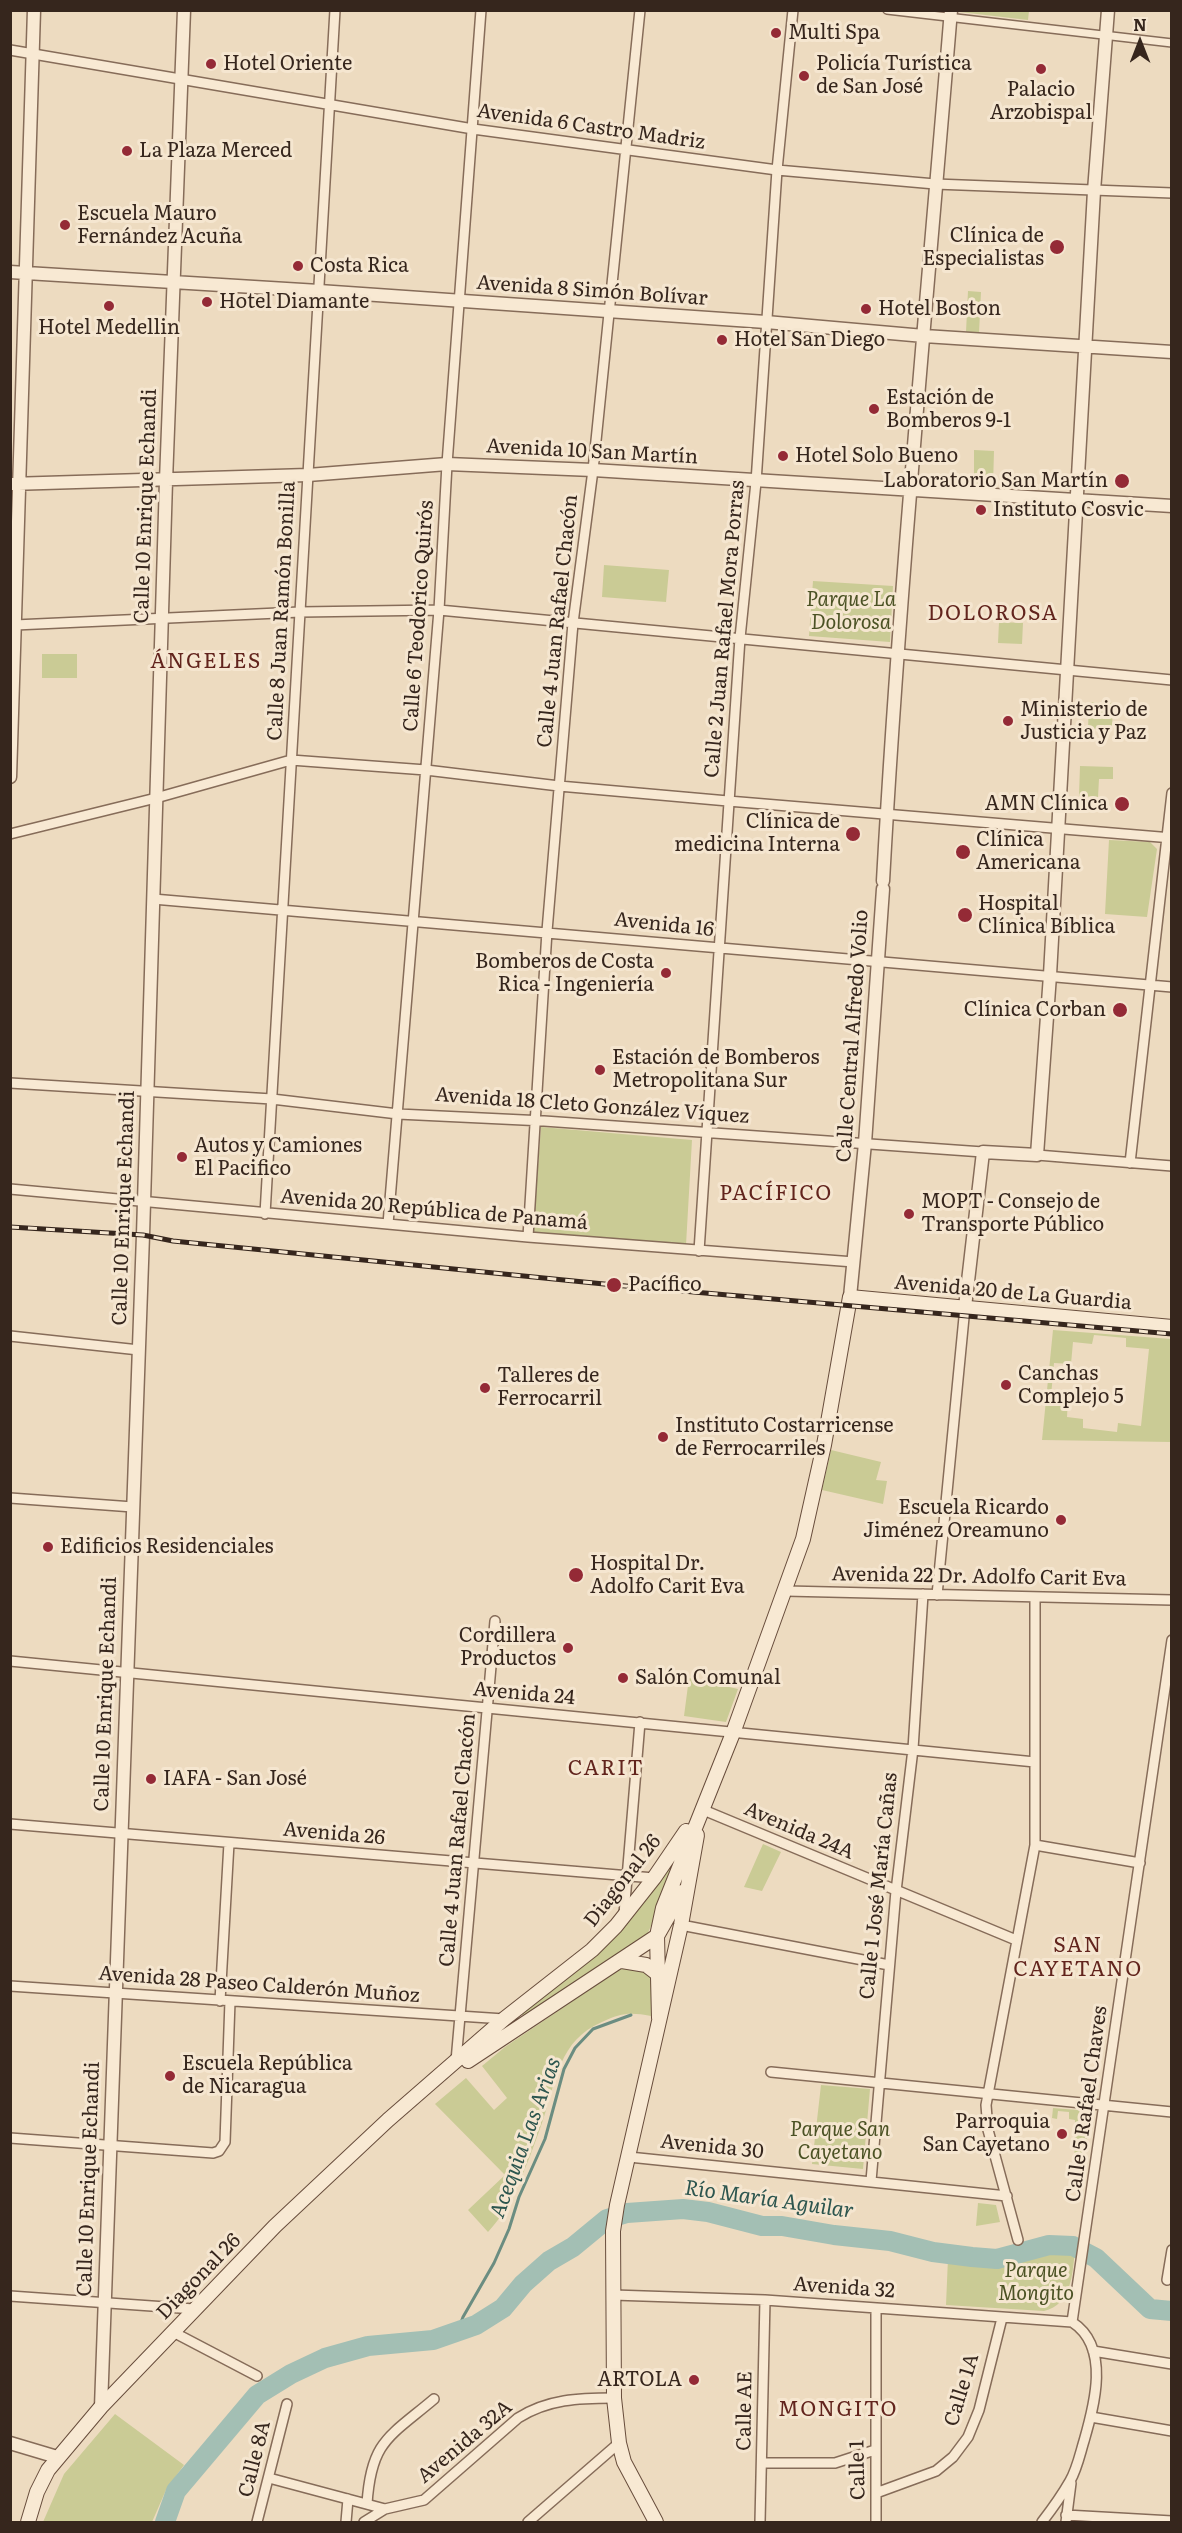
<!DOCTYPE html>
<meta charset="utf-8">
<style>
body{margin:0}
#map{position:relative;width:1182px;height:2533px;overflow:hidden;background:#eddbc0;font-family:Literata,serif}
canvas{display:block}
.frame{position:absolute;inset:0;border:12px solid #36261d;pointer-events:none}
.north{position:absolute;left:1110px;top:12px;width:60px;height:60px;-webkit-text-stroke:4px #f5e6d0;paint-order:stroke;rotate:0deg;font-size:16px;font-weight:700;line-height:24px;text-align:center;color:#36261d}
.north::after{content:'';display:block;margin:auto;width:21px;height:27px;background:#36261d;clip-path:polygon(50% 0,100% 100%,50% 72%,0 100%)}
</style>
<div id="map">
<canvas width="1182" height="2533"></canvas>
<div class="frame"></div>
<div class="north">N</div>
</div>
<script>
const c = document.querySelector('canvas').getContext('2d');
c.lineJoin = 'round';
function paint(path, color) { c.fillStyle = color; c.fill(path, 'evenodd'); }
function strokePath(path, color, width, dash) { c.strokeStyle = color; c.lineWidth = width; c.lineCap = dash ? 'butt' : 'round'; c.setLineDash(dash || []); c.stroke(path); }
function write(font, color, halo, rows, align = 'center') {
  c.font = font + ' Literata,serif'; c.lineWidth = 6; c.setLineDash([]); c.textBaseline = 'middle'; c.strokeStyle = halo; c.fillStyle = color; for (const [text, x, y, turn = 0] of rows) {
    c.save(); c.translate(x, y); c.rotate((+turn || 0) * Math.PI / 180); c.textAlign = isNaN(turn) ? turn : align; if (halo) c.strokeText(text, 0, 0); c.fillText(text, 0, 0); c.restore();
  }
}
paint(new Path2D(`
 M960,11v-1l69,1 -1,9 -68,-8z
 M968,291l13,1 -2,41 -13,-1z
 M974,450l20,1 -1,35 -19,-1z
 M604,565l65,5 -3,32 -64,-5z
 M813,581l80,5 -3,56 -81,-6z
 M999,622l24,1 -1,21 -24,-1z
 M42,654h35v24h-35z
 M1089,702l24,1 -1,27 -24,-1z
 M1080,766l33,1v12h-14l-1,18 -19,-1z
 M1109,840l41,2 7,7 -10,68 -42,-3z
 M541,1127l151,13 -6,105 -153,-13z
 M1053,1330l118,9v103l-129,-2zM1094,1335l32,3v9l23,2 -8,77 -23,-3 -1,9 -34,-4v-9l-16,-2 1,-19 -17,-2 3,-33 17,1 2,-22 19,2z
 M831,1450l50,12 -5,18 11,1 -4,23 -61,-14z
 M689,1678l49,11 -12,33 -42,-6z
 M691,1832l-44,103 -123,82 -2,-3 84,-71z
 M763,1844l18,8 -19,39 -18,-4z
 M633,1966l12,4 11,12 -5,34c-21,-4 -30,-3 -49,6 -43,18 -46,59 -59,98 -12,35 -30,86 -55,112l-20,-22 37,-35 -70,-71 31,-26 28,32 13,-12 -25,-32 23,-19 115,-78z
 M821,2085l49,4 -7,80 -51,-5z
 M1053,2108l37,3 -7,71 -9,-1 1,-61 -6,-1v-7l-11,-1 -1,8 -5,-1z
 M978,2203l18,2 4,17 -24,4z
 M1050,2249l25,2c-3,24 -3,53 -31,60l-98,-6 2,-47 50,5z
 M115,2414l69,51 -18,25 -14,32h-109l21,-48z`), '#cacb95');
strokePath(new Path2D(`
 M458,2330l5,-13 31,-54 15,-34 10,-32 26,-58 19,-70 11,-21 18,-19 38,-14`), '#6b8d81', 3);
strokePath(new Path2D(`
 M165,2522l11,-31 81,-96 34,-21 34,-16 43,-12 65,-6 43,-15 27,-17 20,-24 26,-23 24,-14 34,-28 20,-6 56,-4 25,3 54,14h20l52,9 56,6 43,11 39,5 25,2 52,-14 24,1 23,12 54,51 22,2`), '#a3bfb4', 20);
const pedestrian = new Path2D(`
 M887,10l285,33`);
const minor = new Path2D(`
 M10,50l463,79 304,41 158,14 237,9
 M11,627l4,-2 285,-13 139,-2 733,70
 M10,834l146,-36 135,-38 135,10 133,16 169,15 444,37
 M153,899l1019,88
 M10,1083l262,16 126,15 146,7 439,31
 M1037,1155l135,11
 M1130,1163l42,-370
 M10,1189l518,48 326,25
 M265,1214l70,-1204
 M388,1224l51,-614 8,-146 34,-454
 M528,1237l19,-306 26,-308 20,-153 47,-460
 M699,1251l41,-613 16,-156 21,-312 16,-160
 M10,1336l129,14
 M10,1498l123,9
 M786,1591l386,9
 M937,1595l28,-288
 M10,1661l1025,101
 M701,1809l315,131
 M10,1824l644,54
 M1035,1845l105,18
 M624,1914l16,-192
 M681,1925l208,40
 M10,1986l494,33
 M220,2001l9,-158
 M456,2061l39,-440
 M771,2072l401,40
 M10,2138l203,15 6,-2 6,-9 5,-141
 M629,2157l378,39
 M871,2181l25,-290 17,-142 10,-155
 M1018,2240l-30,-110 -2,-25 49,-260v-248
 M1167,2280l5,-30
 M613,2295l152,5 307,22
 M10,2296l184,13
 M876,2308v214
 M1072,2322l100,-682
 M173,2332l84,44
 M1093,2351l79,13
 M1091,2417l81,14
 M763,2463h72l40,-13
 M269,2478l116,31 39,-9 94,-82c30,-19 61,-20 96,-20
 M876,2493l60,-22 17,-14 15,-20 11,-27 23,-92
 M367,2504c4,-63 22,-67 67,-105
 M1066,2515l106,6
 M257,2522l30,-118
 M346,2522l2,-23
 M364,2522l21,-13
 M528,2522l91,-79
 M760,2522l5,-222
 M1042,2522c10,-13 20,-27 28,-41 7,-12 10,-27 14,-40 10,-35 27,-94 -12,-119
 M1066,2522l5,-39`);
const tertiary = new Path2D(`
 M10,272l309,19 447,31 158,14 248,16
 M10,484l298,-9 139,-11 146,6 579,36
 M10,777l24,-767
 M883,881c16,-291 44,-581 68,-871
 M850,1297l15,-154 18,-254
 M965,1307l18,-155 54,3 13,-180 44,-784 14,-181
 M101,2407l42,-1172 23,-754 18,-471
 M10,2443l47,14`);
const secondary = new Path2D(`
 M622,1961l24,4 13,10
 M659,2018l-2,-82 6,-28 70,-175 70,-194 21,-94 26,-148 322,30
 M468,2061l189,-125 25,-44
 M28,2522l9,-30 11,-22 53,-63 174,-181 113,-106 116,-101 88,-69 24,-24 38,-48 32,-47
 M656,2522l-32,-60 -5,-19 -5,-45 -1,-167 4,-26 64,-280 16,-90`);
strokePath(pedestrian, '#866c59', 10);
strokePath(minor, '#866c59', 12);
strokePath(tertiary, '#866c59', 15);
strokePath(secondary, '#684d3c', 16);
strokePath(pedestrian, '#f8e9d3', 7);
strokePath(minor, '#f8e9d3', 9);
strokePath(tertiary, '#f8e9d3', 12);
strokePath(secondary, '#f8e9d3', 14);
const rail = new Path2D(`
 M10,1227l133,8 30,6 441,44 558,49`);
strokePath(rail, '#36261d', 5);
strokePath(rail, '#f5e6d0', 3, [9]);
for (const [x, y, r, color] of [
 [776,33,6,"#942a36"],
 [211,64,6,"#942a36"],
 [1041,69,6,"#942a36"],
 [804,76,6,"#942a36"],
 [127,151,6,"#942a36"],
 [65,225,6,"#942a36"],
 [1057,247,8,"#942a36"],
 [298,266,6,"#942a36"],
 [207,302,6,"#942a36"],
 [109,306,6,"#942a36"],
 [866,309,6,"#942a36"],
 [722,340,6,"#942a36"],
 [874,409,6,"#942a36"],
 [783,456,6,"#942a36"],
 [1122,481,8,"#942a36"],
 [981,510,6,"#942a36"],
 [1008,721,6,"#942a36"],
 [1122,804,8,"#942a36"],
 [853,834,8,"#942a36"],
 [963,852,8,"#942a36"],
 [965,915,8,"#942a36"],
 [666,973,6,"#942a36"],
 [1120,1010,8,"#942a36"],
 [600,1070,6,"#942a36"],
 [182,1157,6,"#942a36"],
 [909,1214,6,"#942a36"],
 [614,1285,8,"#942a36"],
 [1006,1385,6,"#942a36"],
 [485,1388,6,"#942a36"],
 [663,1437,6,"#942a36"],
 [1061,1520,6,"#942a36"],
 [48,1547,6,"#942a36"],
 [576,1575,8,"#942a36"],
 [568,1648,6,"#942a36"],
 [623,1678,6,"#942a36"],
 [151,1779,6,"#942a36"],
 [170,2076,6,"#942a36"],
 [1062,2134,6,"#942a36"],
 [694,2380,6,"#942a36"]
]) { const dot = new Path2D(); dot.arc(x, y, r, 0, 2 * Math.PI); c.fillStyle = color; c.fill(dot); strokePath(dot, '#f5e6d0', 2); }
write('20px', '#36261d', '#f5e6d0', [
 ["Multi Spa",788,33],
 ["Hotel Oriente",223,64],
 ["Policía Turística",816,64],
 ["de San José",816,87],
 ["Palacio",1041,90,"center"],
 ["Arzobispal",1041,113,"center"],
 ["La Plaza Merced",139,151],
 ["Escuela Mauro",77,214],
 ["Fernández Acuña",77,237],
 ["Clínica de",1044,236,"right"],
 ["Especialistas",1044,259,"right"],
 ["Costa Rica",310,266],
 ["Hotel Diamante",219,302],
 ["Hotel Boston",878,309],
 ["Hotel Medellin",109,328,"center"],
 ["Hotel San Diego",734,340],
 ["Estación de",886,398],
 ["Bomberos 9-1",886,421],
 ["Hotel Solo Bueno",795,456],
 ["Laboratorio San Martín",1108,481,"right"],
 ["Instituto Cosvic",993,510],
 ["Ministerio de",1020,710],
 ["Justicia y Paz",1020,733],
 ["AMN Clínica",1108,804,"right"],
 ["Clínica de",840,822,"right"],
 ["medicina Interna",840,845,"right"],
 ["Clínica",976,840],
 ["Americana",976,863],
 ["Hospital",978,904],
 ["Clínica Bíblica",978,927],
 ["Bomberos de Costa",654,962,"right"],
 ["Rica - Ingeniería",654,985,"right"],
 ["Clínica Corban",1106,1010,"right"],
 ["Estación de Bomberos",612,1058],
 ["Metropolitana Sur",612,1081],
 ["Autos y Camiones",194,1146],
 ["El Pacifico",194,1169],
 ["MOPT - Consejo de",921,1202],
 ["Transporte Público",921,1225],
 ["Pacífico",628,1285],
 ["Canchas",1018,1374],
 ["Complejo 5",1018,1397],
 ["Talleres de",497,1376],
 ["Ferrocarril",497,1399],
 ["Instituto Costarricense",675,1426],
 ["de Ferrocarriles",675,1449],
 ["Escuela Ricardo",1049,1508,"right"],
 ["Jiménez Oreamuno",1049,1531,"right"],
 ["Edificios Residenciales",60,1547],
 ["Hospital Dr.",590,1564],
 ["Adolfo Carit Eva",590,1587],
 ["Cordillera",556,1636,"right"],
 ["Productos",556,1659,"right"],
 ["Salón Comunal",635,1678],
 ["IAFA - San José",163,1779],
 ["Escuela República",182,2064],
 ["de Nicaragua",182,2087],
 ["Parroquia",1050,2122,"right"],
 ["San Cayetano",1050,2145,"right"],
 ["ARTOLA",682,2380,"right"]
], 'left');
write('20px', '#36261d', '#f5e6d0', [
 ["Avenida 6 Castro Madriz",591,127,8],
 ["Avenida 8 Simón Bolívar",592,291,4],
 ["Avenida 10 San Martín",592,452,3],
 ["Calle 10 Enrique Echandi",146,506,-88],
 ["Calle 8 Juan Ramón Bonilla",282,611,-87],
 ["Calle 6 Teodorico Quirós",419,616,-86],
 ["Calle 4 Juan Rafael Chacón",558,621,-84],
 ["Calle 2 Juan Rafael Mora Porras",725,629,-85],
 ["Avenida 16",664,925,6],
 ["Calle Central Alfredo Volio",853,1036,-86],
 ["Avenida 18 Cleto González Víquez",592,1106,4],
 ["Calle 10 Enrique Echandi",124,1208,-88],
 ["Avenida 20 República de Panamá",434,1210,5],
 ["Avenida 20 de La Guardia",1013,1293,5],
 ["Avenida 22 Dr. Adolfo Carit Eva",979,1577,1],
 ["Calle 10 Enrique Echandi",106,1694,-88],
 ["Avenida 24",524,1694,5],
 ["Avenida 24A",799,1831,23],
 ["Avenida 26",334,1834,5],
 ["Calle 4 Juan Rafael Chacón",458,1840,-85],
 ["Diagonal 26",623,1881,-52],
 ["Calle 1 José María Cañas",879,1886,-84],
 ["Avenida 28 Paseo Calderón Muñoz",259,1985,4],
 ["Calle 5 Rafael Chaves",1087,2104,-82],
 ["Avenida 30",712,2147,6],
 ["Calle 10 Enrique Echandi",89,2179,-88],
 ["Diagonal 26",199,2277,-46],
 ["Avenida 32",844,2288,4],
 ["Calle 1A",962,2390,-73],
 ["Calle AE",745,2411,-89],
 ["Avenida 32A",465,2442,-40],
 ["Calle 8A",255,2459,-76],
 ["Calle 1",858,2470,-91]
]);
write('italic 20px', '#4b5224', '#f5e6d0', [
 ["Parque La",851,600],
 ["Dolorosa",851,623],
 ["Parque San",840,2130],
 ["Cayetano",840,2153],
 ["Parque",1036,2271],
 ["Mongito",1036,2294]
]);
c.letterSpacing = '1.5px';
write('21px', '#62241d', '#f5e6d0', [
 ["DOLOROSA",993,614],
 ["ÁNGELES",206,662],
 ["PACÍFICO",776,1194],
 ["CARIT",606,1769],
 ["SAN",1078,1946],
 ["CAYETANO",1078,1970],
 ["MONGITO",838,2410]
]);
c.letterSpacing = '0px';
write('italic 21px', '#2c554e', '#f5e6d0', [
 ["Acequia Las Arias",526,2138,-70],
 ["Río María Aguilar",769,2200,8]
]);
</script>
